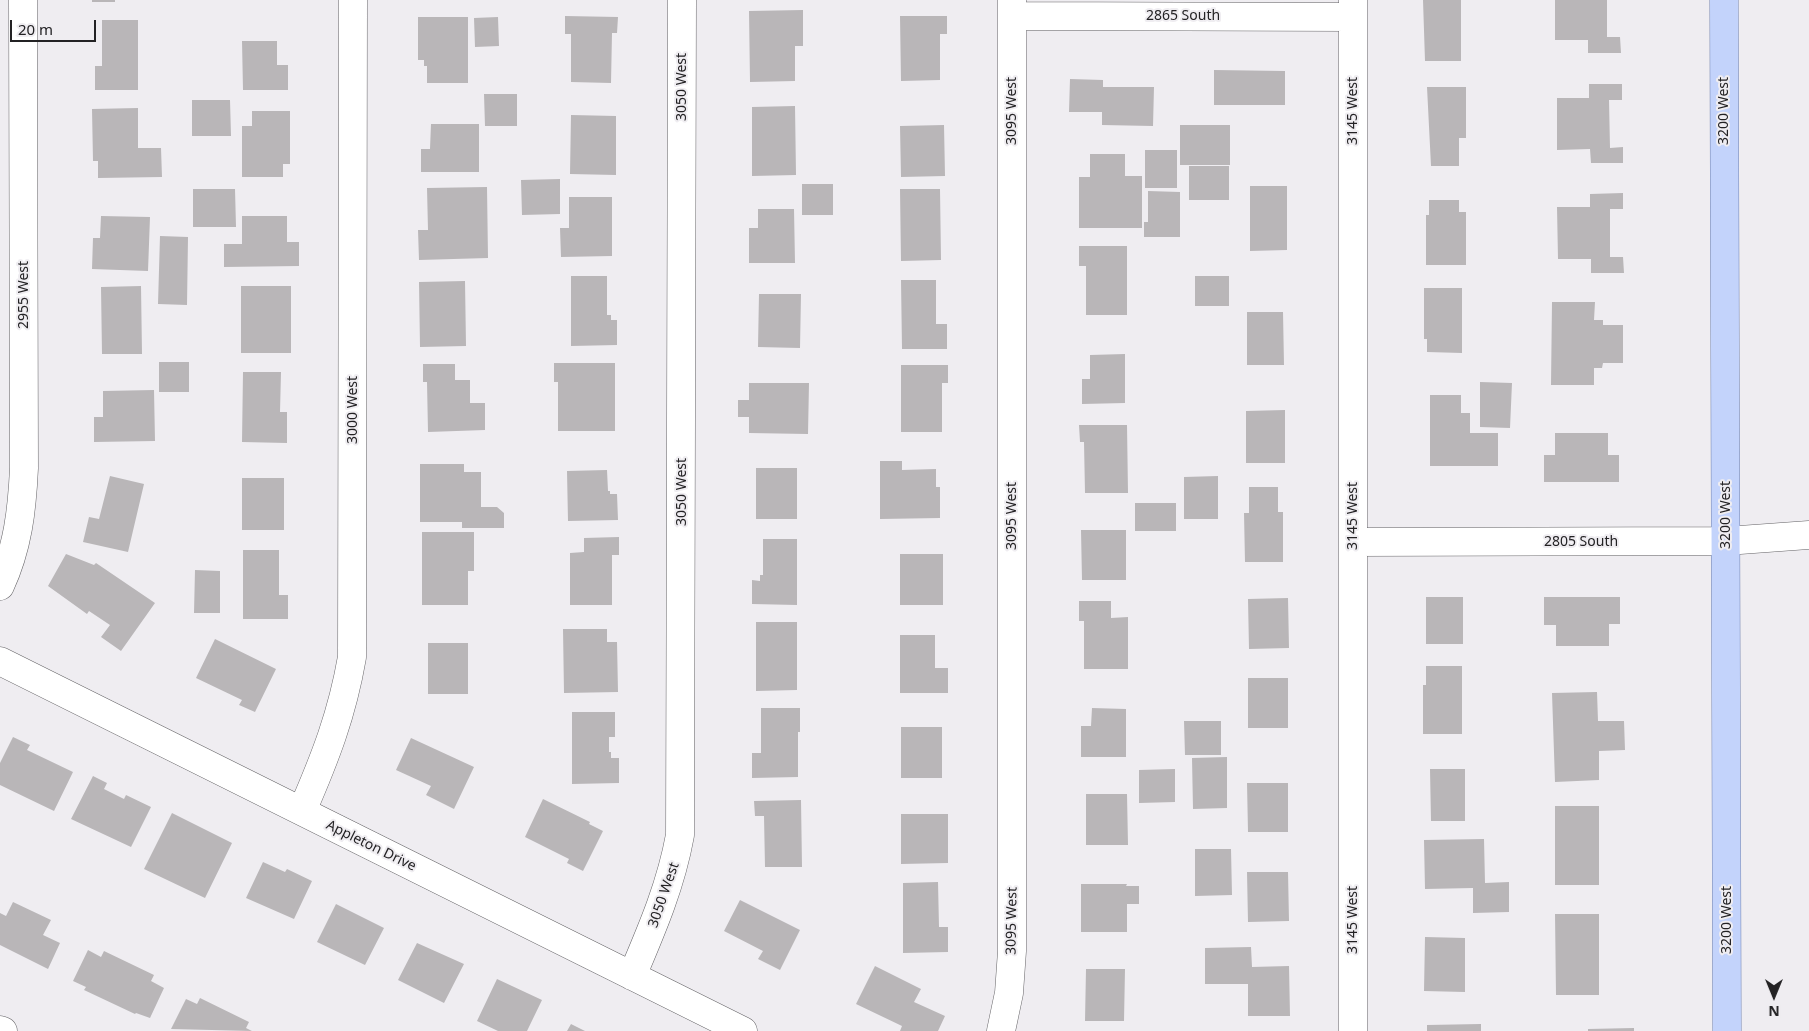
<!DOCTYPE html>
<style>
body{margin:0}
#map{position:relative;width:1809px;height:1031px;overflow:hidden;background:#efedf1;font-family:"Noto Sans",sans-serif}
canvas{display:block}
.north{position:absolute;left:1749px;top:971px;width:50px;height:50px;-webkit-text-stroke:4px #efedf1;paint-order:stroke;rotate:180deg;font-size:14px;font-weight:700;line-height:20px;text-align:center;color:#232224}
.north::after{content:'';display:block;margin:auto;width:18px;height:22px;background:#232224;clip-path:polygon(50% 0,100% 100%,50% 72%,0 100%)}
.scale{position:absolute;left:10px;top:20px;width:86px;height:22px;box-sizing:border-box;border:2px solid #232224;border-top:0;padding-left:6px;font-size:15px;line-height:18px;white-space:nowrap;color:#232224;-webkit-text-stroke:4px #efedf1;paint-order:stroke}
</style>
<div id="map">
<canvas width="1809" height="1031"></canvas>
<div class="north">N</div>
<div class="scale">20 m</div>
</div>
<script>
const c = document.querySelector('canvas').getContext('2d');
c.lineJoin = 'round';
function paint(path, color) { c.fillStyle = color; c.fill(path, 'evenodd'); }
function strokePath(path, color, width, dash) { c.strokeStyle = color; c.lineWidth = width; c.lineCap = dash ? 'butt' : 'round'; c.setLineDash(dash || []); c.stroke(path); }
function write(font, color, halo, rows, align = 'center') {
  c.font = font + ' "Noto Sans",sans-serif'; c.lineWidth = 4; c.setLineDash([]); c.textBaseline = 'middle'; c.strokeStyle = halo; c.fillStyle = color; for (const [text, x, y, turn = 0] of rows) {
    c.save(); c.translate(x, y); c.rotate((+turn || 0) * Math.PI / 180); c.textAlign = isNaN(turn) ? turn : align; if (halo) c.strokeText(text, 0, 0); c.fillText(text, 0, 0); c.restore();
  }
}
paint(new Path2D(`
 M92,0h23v2h-23z
 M1423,0h38v61h-36z
 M1555,0h52v37h13l1,16h-33v-13h-33z
 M803,10v36h-8v35l-45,1 -1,-71z
 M565,16l53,1 -1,16h-5l-1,50 -40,-1v-48h-6z
 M900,16h47v18h-7v46l-39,1z
 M418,17h50v66h-41v-17h-3v-6h-6z
 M498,17l1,29 -24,1 -1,-29z
 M102,20h36v70h-43v-24h7z
 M242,41h35v24h11v25h-45z
 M1214,70l71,1v34h-71z
 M1070,79l33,1v7h51l-1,39 -51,-1v-13h-33z
 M1589,84h33v16h-13l1,48 13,-1v16h-32l-1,-14 -33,1v-52h32z
 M1427,87h39v51h-7v28h-28z
 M484,94h33v32h-32z
 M192,100h38l1,36h-39z
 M795,106l1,69 -44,1v-69z
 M138,108v40h23l1,29 -64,1v-17h-5l-1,-52z
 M252,111h38v53h-7v13h-41v-51h10z
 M571,115l45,1v59l-46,-1z
 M431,124h48v48h-58v-23h9z
 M944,125l1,51 -44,1 -1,-51z
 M1180,125h50v40h-50z
 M1145,150h32v38h-32z
 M1090,154h35v22h17v52h-63v-51h11z
 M1189,166h40v34h-40z
 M560,179v35l-38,1 -1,-35z
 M802,184h31v31h-31z
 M1250,186h37v64l-37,1z
 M487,187l1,71 -69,2 -1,-30h10l-1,-42z
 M193,189h42l1,38h-43z
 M900,189h40l1,71 -40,1z
 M1148,191l32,1v45h-36v-15h4z
 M1623,193v16h-13v48h13l1,16h-33v-14h-33l-1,-52h33v-13z
 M569,197h43v59l-51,1 -1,-29h9z
 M1429,200h30v12h7v53h-40v-50h3z
 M758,209h36l1,54h-46v-35h9z
 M101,216l49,1 -2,54 -56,-2 1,-31h7z
 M242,216h45v26h12v24l-75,1v-23h18z
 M160,236l28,1 -1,68 -29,-1z
 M1079,246h48v69h-41v-49h-7z
 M571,276h36v39h4v5h6v25l-46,1z
 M1195,276h34v30h-34z
 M901,280h35v44h11v25h-45z
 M465,281l1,65 -46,1 -1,-65z
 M141,286l1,68h-40l-1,-67z
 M241,286h50v67h-50z
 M1424,288h38v65l-35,-1v-13h-3z
 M759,294h42l-1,54 -42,-1z
 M1552,302h43l-1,18h9v5h20v38h-20l-1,5h-8v17h-43z
 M1247,312h36l1,53h-37z
 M1125,354v49l-43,1v-25h8v-24z
 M159,362h30v30h-30z
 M554,363h61v68h-57v-49h-4z
 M423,364h32v16h15v23h15v27l-57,2 -1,-50h-4z
 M901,365h47v18h-6v49h-41z
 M243,372h38l-1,40h7v31l-45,-1z
 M1480,382l32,1 -2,45 -30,-1z
 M749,383h60l-1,51 -59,-1v-16h-11v-17h11z
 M154,390l1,51 -61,1v-25h9v-26z
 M1430,395h31v18h9v20h28v33h-68z
 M1285,410v53h-39v-52z
 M1079,425h48l1,68h-43l-1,-51h-4z
 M1555,433h53v22h11v27h-75v-27h11z
 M880,461h22v9l34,-1v18h4v31l-60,1z
 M420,464h44v8h17v35h16l7,6v15h-42v-6h-42z
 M756,468h41v51h-41z
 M607,470l1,21h2v3h7l1,26 -50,1 -1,-50z
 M110,476l34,8 -16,68 -45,-10 6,-25 10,2z
 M1218,476v43h-34v-42z
 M242,478h42v52h-42z
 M1249,487h29v25h5v50h-38l-1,-49h5z
 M1135,503h41v28h-41z
 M1081,530h45v50h-44z
 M422,532h52v39h-6v34h-46z
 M619,537v18h-7v50h-42v-52l14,-1v-14z
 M763,539h34v66l-45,-1v-24l8,1v-6h3z
 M243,550h36v45h9v24h-45z
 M66,554l28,11 2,-2 59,40 -34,48 -20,-14 9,-12 -21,-14 -2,3 -39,-28z
 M900,554h43v51h-43z
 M195,570l25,1v42h-26z
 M1426,597h37v47h-37z
 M1544,597h76v27h-11v22h-53v-21h-12z
 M1288,598l1,50 -40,1 -1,-50z
 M1079,601h32v17l17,-1v52h-44v-48h-5z
 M756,622h41v68l-41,1z
 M563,629h44v13h10l1,50 -54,1z
 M900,635h35v33h13v25h-48z
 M215,639l61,30 -21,43 -16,-7 3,-5 -46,-22z
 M428,643h40v51h-40z
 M1426,666h36v68h-39v-49h3z
 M1248,678h40v50h-40z
 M1597,692l1,29h26l1,29 -26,1v29l-44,2 -3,-89z
 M761,708h39v24h-2v45l-46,1v-25h9z
 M1092,708l34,1v48h-45v-31h10z
 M572,712h43v25h-6v15h2v6h8v25l-47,1z
 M1184,721h37v34h-36z
 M901,727h41v51h-41z
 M13,737l17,8 -3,5 46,22 -19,39 -54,-26v-22z
 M411,738l63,29 -20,42 -28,-14 5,-9 -35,-16z
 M1227,757v51l-34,1 -1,-51z
 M1175,769v33l-36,1v-33z
 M1430,769h35v52h-34z
 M93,776l14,7 -3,6 20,10 2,-4 25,12 -20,40 -60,-28z
 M1247,783h41v49h-40z
 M1086,794h41l1,51h-42z
 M543,799l47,23 -1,2 14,7 -20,40 -16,-8 2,-4 -44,-22z
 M801,800l1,67h-37l-1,-51h-9l-1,-15z
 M1555,806h44v79h-44z
 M172,813l60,30 -27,55 -61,-29z
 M901,814h47v49l-47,1z
 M1484,839l1,44 24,-1v30l-36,1v-25l-48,1 -1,-49z
 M1195,849h36l1,46 -37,1z
 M263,862l22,10 2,-3 25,12 -18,38 -48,-21z
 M1247,872h41l1,49 -41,1z
 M938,882l1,45h9v25l-45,1v-70z
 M1081,884h46l-1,2h13v18h-12v28h-46z
 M740,900l60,30 -20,40 -22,-11 5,-8 -39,-20z
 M13,902l38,18 -8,15 17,8 -12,26 -48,-24v-32l6,3z
 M336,904l48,24 -19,37 -48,-23z
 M1555,914h44v81h-43z
 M1425,937l40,1v54l-41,-1z
 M417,943l47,21 -20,39 -46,-23z
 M1251,947l1,20 37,-1 1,50h-42v-32h-43v-36z
 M88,950l13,7 3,-6 50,24 -3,6 13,7 -14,30 -14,-5 -1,1 -51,-24 2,-3 -13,-6z
 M875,966l46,23 -7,13 31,14 -7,15h-38l2,-5 -46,-22z
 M1086,969h39l-1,52h-39z
 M497,979l45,21 -15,31h-29l-21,-10z
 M200,998l49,24 -3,6 6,3 -81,-2 15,-30 11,5z
 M571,1024l14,7h-18z
 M1481,1024v7h-54v-6z
 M1634,1028v3h-46v-2z`), '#b9b6b8');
const minor = new Path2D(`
 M1353,0v1031
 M1012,16l341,1
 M1353,542l373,-1 83,-6
 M0,586c18,-39 22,-76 24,-118l-1,-468
 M0,661l743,370
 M302,811c23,-53 40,-96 50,-154l1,-657
 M632,976c20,-47 39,-91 48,-141l2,-835
 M0,1030l3,1
 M1001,1031l8,-38 3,-42v-951`);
const major = new Path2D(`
 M1724,0l3,1031`);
strokePath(minor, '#646366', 29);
strokePath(major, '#7182ae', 29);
strokePath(minor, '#fff', 28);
strokePath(major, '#c3d3fb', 28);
write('14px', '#232224', '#efedf1', [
 ["2865 South",1183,16],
 ["3050 West",682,87,-90],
 ["3095 West",1012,111,-90],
 ["3145 West",1353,111,-90],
 ["3200 West",1724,111,-90],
 ["2955 West",24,295,-90],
 ["3000 West",353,410,-90],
 ["3050 West",682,492,-90],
 ["3200 West",1726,515,-90],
 ["3095 West",1012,516,-90],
 ["3145 West",1353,516,-90],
 ["2805 South",1581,542],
 ["Appleton Drive",371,846,26],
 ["3050 West",664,895,-71],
 ["3145 West",1353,920,-90],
 ["3200 West",1727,920,-90],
 ["3095 West",1012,921,-89]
]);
</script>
